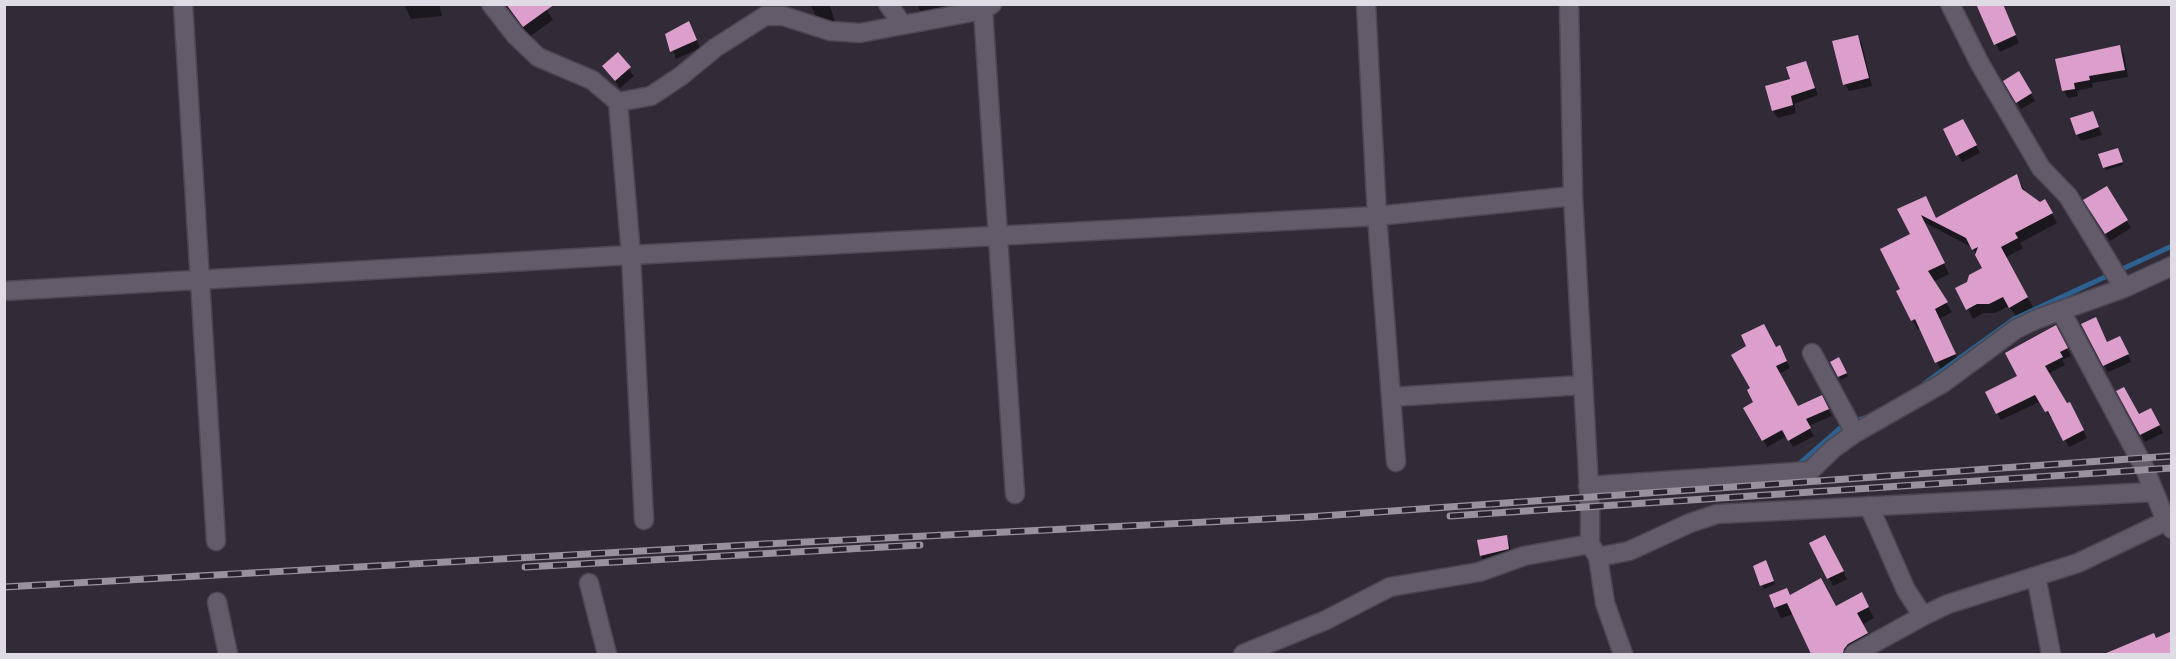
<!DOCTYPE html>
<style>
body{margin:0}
#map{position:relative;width:2176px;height:659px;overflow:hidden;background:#312b38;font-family:"DejaVu Sans",sans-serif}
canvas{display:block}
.frame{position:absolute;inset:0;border:6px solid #dfdbe4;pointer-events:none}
</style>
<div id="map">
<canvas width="2176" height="659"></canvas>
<div class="frame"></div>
</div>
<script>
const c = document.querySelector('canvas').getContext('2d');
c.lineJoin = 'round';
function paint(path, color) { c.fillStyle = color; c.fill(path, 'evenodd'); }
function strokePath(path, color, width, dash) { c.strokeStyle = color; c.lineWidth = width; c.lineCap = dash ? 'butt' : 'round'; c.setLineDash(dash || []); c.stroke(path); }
paint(new Path2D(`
 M404,4h35l3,12 -31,3z
 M502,4h41l10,16 -23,16 -23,-29z
 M810,4h19l6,17 -12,5 -3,-1z
 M917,4h33l1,6 -27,9z
 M1977,4h25l17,39 -19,9z
 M693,30l7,18 -24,11 -9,-25z
 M1858,37l4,7 10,42 -23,5 -4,-7z
 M2120,47l4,7 4,23 -36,6 1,4 -16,4 1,5 -10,2 -4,-7 -7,-30z
 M618,54l16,22 -14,12 -16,-22z
 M1805,63l13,32 -24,9 2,9 -18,5 -5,-7z
 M2019,73l16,28 -14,8 -16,-28z
 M2093,113l9,22 -21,6 -4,-7z
 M1967,128l13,25 -18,9 -4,-7z
 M2120,153l3,12 -17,5 -2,-3z
 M2017,176l8,16 15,12 5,-3 12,22 -37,20 3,5 -18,10 28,49 -17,10 -7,-11 -14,7h-12l-10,6 -5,-10v-26l16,-15 -11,-20 -49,-26 25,52 -16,8 19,30 -13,7 21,45 -18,8 -21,-44 -3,2 -5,-9 9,-4 -20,-27 9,-55 14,-37 12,22z
 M2107,188l24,40 -21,13 -25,-41z
 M2083,325l24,18 17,2 7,17 -23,10z
 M2055,327l16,29 -9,4 3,5 -17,9 18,31 3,-1 18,34 -18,9 -16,-29 -2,1 -10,-18 -40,19 -4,-7 22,-36z
 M1775,349l8,5 7,14 -11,6 18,34 24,-11 11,19 -24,10 6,10 -21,11 -6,-11 -20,11 -22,-38 10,-6z
 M1839,359l9,17 -7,4 -9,-18z
 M2118,392l20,24 13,-6 12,23 -18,9z
 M1506,537l4,7 2,13 -27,6 -4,-7 -2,-15z
 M1811,543l18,1 18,35 -14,7z
 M1767,565l8,19 -11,5 -9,-22z
 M1861,594l13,24 -12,7 11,20 -18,9h-42l-19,-40 -13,4 -11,-22h20l46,12z
 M2172,632v22h-44l-4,-7 32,-8z`), '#0007');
strokePath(new Path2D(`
 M1925,383l89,-64 158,-73
 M1798,465l47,-41 23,-7`), '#2d618f', 5);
paint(new Path2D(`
 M506,4h49l-32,23z
 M1976,4h27l13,31 -22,10z
 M689,21l8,19 -27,12 -5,-18z
 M1858,35l11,43 -26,7 -11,-44z
 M2120,45l5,25 -36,6 1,4 -16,3 1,6 -13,2 -7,-32z
 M618,52l13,15 -16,14 -13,-15z
 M1806,61l9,27 -24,8 2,9 -21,6 -7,-25 25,-7 -4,-12z
 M2019,71l13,22 -16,10 -13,-22z
 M2093,111l6,16 -23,8 -6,-17z
 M1963,119l14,26 -21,11 -13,-27z
 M2118,148l5,14 -20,6 -5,-14z
 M2017,174l5,15 18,13 5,-3 8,14 -38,20 3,5 -17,9 27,50 -19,11 -6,-11 -14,7h-12l-11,6 -11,-22 12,-6 2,-7 13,-7 -7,-13 3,-8 -6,3 -6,-12 -45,-23 24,48 -17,8 20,31 -13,7 21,45 -21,9 -20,-44 -4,2 -15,-30 4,-2 -20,-40 30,-15 -13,-25 29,-13 10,22z
 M2107,186l21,34 -23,14 -22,-34z
 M2096,317l11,25 13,-6 9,18 -26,12 -22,-42z
 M1764,324l12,23 4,-2 7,16 -11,5 22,40 24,-11 7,14 -23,10 5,9 -23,13 -6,-11 -20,11 -19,-33 10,-6 -6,-12 3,-2 -19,-33 15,-9 -5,-11z
 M2056,325l12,23 -8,4 3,5 -18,9 22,37 3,-1 14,28 -21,11 -15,-30 -3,1 -10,-17 -39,19 -11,-22 32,-16 -12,-23z
 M1839,357l8,16 -9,4 -8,-15z
 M2124,387l15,27 12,-6 9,17 -20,10 -24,-44z
 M1507,535l2,14 -29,7 -3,-16z
 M1825,535l19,36 -17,8 -18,-36z
 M1766,560l8,21 -14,5 -7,-20z
 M1821,578l15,28 26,-14 7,15 -12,6 11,20 -20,11 -4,5 -1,5h-32l-24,-51 -13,5 -5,-13 18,-7 3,7z
 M2172,631v23h-68l50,-21 2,5z`), '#dc9eca');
const minor = new Path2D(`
 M183,4l33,537
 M491,4l25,32 22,21 54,23 26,22 13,153 13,265
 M888,4l14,20
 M1366,4l11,212 19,246
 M1569,4l4,192 17,312v36l8,13 7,46 18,51
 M1950,4l30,60 61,104 27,28 56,92
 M983,10l32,484
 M618,102l33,-6 30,-20 34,-28 50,-32h18l47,15 30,2 123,-23 9,-6
 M4,291l627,-36 746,-39 196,-20
 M2061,311l84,158 21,52 6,8
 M1812,353l43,80
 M1391,397l192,-12
 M1588,486l222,-15 24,-23 21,-15 88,-50 73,-54 21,-10 87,-31 48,-22
 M1869,506l37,84 17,26 25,-12 130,-41 88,-42
 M1598,557l31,-6 61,-28 27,-9 437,-22
 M2036,576l15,78
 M589,583l18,71
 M217,602l11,52
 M1243,654l83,-34 64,-33 89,-15 45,-16 66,-12
 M1854,654l69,-38`);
strokePath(minor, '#4c4752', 21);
strokePath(minor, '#625b6a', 18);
const rail = new Path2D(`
 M1450,516l722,-48
 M525,567l395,-22
 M4,587l761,-43 542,-27 865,-61`);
strokePath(rail, '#97929d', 7);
strokePath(rail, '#28212e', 4.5, [14]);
</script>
